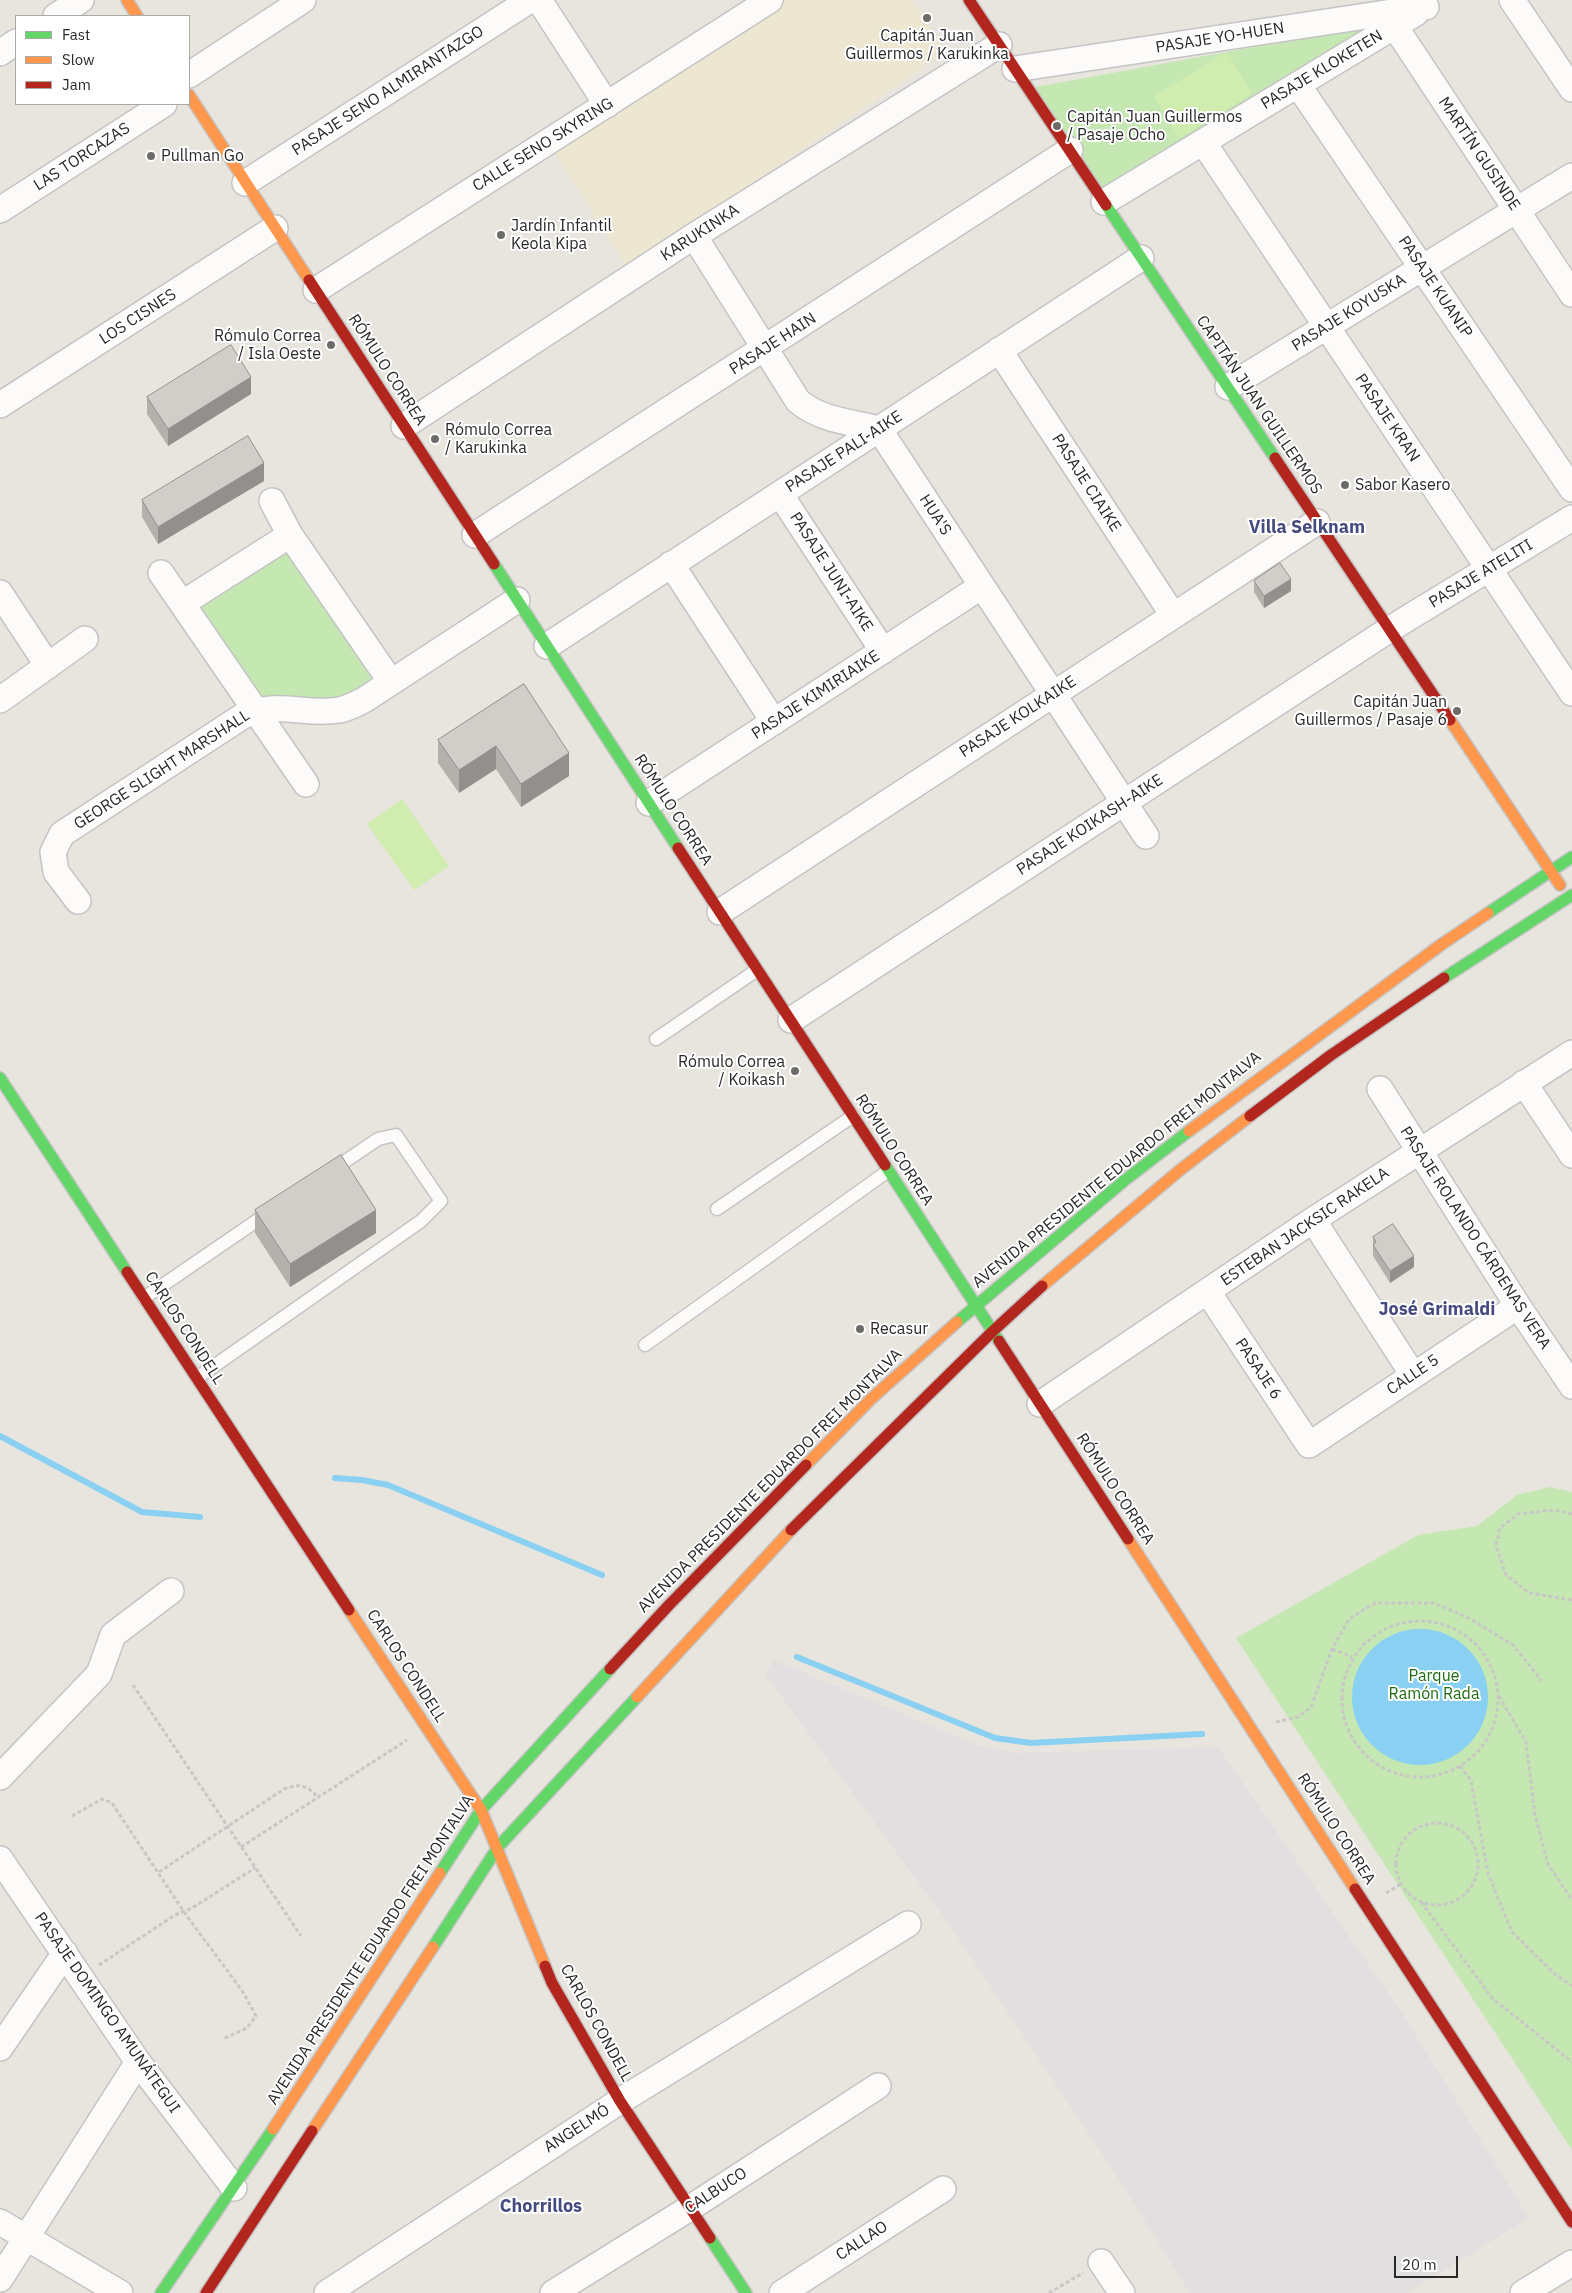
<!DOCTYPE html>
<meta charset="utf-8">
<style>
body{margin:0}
#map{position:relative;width:1572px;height:2293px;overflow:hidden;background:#e8e5de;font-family:"IBM Plex Sans",sans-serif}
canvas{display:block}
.legend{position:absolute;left:15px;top:15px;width:175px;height:90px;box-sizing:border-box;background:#fff;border:1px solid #a9a9a9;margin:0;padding:6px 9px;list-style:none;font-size:15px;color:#292929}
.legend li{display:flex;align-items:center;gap:10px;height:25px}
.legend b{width:25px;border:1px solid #a9a9a9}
.scale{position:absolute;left:1394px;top:2256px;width:64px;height:22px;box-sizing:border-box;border:2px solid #292929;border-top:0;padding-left:6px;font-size:15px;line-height:18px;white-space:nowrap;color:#292929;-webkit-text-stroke:4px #fff;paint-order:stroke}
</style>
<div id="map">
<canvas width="1572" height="2293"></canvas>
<ul class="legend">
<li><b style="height:6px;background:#63d668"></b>Fast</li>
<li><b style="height:6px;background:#ff974d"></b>Slow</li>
<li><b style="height:6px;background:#b3261e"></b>Jam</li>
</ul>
<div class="scale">20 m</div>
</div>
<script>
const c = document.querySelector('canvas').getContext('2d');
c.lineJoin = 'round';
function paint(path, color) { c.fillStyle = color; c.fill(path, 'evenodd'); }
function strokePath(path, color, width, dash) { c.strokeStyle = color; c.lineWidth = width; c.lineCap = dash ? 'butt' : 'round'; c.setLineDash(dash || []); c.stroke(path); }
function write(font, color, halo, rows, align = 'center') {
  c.font = font + ' "IBM Plex Sans",sans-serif'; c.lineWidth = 4; c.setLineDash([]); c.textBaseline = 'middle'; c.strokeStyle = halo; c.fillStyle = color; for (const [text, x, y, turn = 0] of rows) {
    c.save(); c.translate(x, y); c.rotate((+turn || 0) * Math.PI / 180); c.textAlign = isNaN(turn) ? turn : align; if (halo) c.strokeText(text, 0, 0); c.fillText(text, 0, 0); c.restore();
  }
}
paint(new Path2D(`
 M774,1660l203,85 40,8 201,-6 184,266 127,205 -122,75h-217l-68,-109 -175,-263 -182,-247z`), '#e2dfe1');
paint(new Path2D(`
 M783,0h129l34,52 -319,216 -75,-120z`), '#ede6d1');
paint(new Path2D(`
 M1380,24l-282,175 -68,-111z
 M286,550l91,129c-23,13 -39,22 -66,22 -17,-1 -32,-8 -50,-4l-62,-89 1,-4z
 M1550,1487l22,5v658l-336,-512 182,-103 59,-9 40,-31z`), '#c5e8b3');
paint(new Path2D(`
 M1227,52l25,42 -73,44 -25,-42z
 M402,799l47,67 -35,24 -47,-66z`), '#d1ecaf');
paint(new Path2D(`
 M1352 1697a68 68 0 1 1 136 0a68 68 0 1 1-136 0Z`), '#89d0f2');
strokePath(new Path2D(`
 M0,1436l142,76 58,5
 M335,1478l27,2 26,5 214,90
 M797,1657l198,81 36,5 171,-9`), '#89d0f2', 6);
const lane = new Path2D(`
 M656,1039l101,-69
 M717,1209l136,-93
 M144,1298l124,-85
 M645,1345l243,-174
 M197,1378l224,-157 20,-20 -45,-66 -18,4 -47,32`);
const street = new Path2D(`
 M539,0l68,105
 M1512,0l60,89
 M1386,13l186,281
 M56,16l25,-16
 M0,53l16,-11
 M1015,69l411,-62
 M189,75l114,-75
 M1298,85l274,404
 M1203,142l369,551
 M245,183l285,-183
 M1104,202l312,-189
 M0,210l164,-106
 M694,236l104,165c22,19 53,21 81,28l267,407
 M316,290l454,-290
 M999,350l174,265
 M1228,387l344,-211
 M0,405l275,-177
 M404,426l290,-190 305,-191
 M780,494l103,157
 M272,501l18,34 101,147
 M475,535l595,-385
 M671,564l103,158
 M161,573l145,211
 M0,593l48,73
 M183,603l107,-68
 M547,646l594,-388
 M0,700l85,-61
 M649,803l333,-217
 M78,901l-22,-29 -3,-20 9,-18 181,-118c38,-16 60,0 96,-6 8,-1 17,-6 25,-10l153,-100
 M720,912l597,-390
 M791,1020l599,-391 182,-111
 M1524,1083l48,72
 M1380,1089l138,217 54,80
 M1313,1220l100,155
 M1208,1292l101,153 209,-139
 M1040,1404l273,-184 259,-167
 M0,1777l99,-103 14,-39 58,-44
 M0,1859l138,203 96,126
 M0,2048l65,-95
 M0,2222l120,71
 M1101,2262l21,31
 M0,2279l138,-217
 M327,2293l293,-192 288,-177
 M553,2293l137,-85 188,-122
 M782,2293l161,-104
 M1523,2293l49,-30`);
const fast = new Path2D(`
 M1106,205l169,253
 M494,564l184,284
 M1488,913l84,-56
 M1444,978l128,-83
 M0,1078l127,194
 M885,1165l114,176
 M957,1322l168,-142 64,-49
 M440,1873l41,-63 129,-141
 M433,1947l65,-100 139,-150
 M710,2238l36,55
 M161,2293l112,-164`);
const slow = new Path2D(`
 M127,0l10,16
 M189,95l120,185
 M1450,720l110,165
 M1189,1131l253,-187 46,-31
 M1042,1286l138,-116 70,-54
 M806,1465l66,-67 85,-76
 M1128,1539l227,350
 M349,1610l132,200 64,156
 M637,1697l154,-167
 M273,2129l167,-256
 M312,2131l121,-184`);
const jam = new Path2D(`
 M969,0l137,205
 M309,280l185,284
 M1275,458l175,262
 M678,848l207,317
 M1250,1116l81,-61 113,-77
 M127,1272l222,338
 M999,1341l129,198
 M791,1530l202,-199 49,-45
 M610,1669l59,-64 137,-140
 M1355,1889l217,333
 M545,1966l7,17 68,118 90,137
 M206,2293l106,-162`);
strokePath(lane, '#c5c4c4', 15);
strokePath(street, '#c5c4c4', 28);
strokePath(fast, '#c5c4c4', 14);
strokePath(slow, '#c5c4c4', 14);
strokePath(jam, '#c5c4c4', 14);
strokePath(new Path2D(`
 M1572,1514l-18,-4 -36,4 -18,14 -4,17 10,30 23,18 43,7
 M1342 1699a78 78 0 1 1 156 0a78 78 0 1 1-156 0Z
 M1332,1649l20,8
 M133,1685l168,251
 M1499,1696l27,46 9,73 13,49 24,36
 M1276,1722l22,-5 13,-10 21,-58 17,-30 26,-16h59l33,14 46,28 29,36
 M1460,1766l11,15 17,92 24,59 43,42 17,12
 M72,1816l30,-17 10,4 72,109 59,80 13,24 -9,12 -24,11
 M1396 1864a41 41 0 1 1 82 0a41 41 0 1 1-82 0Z
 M241,1847l166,-107
 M159,1872l125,-83c16,-6 22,-4 34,8
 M1386,1893l15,-9
 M1421,1902l72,97 79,63
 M99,1965l76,-50 17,-7 63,-40
 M1049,2293l34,-20`), '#c8c7c6', 3, [4, 2.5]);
strokePath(lane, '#fcfbfa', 12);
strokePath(street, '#fcfbfa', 25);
strokePath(fast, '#63d668', 11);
strokePath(slow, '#ff974d', 11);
strokePath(jam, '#b3261e', 11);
paint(new Path2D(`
 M251,394l-83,52 -21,-32v-17z
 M264,481l-106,63 -16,-27v-17z
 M1254,581l37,10 -27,17 -10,-16z
 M524,684l45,92 -48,31 -25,-38 -37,24 -21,-30v-23z
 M255,1210l121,23 -86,54 -35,-54z
 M1373,1237l41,30 -24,16 -17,-27z`), '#b4b1ad');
paint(new Path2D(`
 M251,377v17l-83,52v-17z
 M264,463v18l-106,63v-17z
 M1291,579v12l-27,17v-12z
 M496,746v23l-37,24v-23z
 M569,753v23l-48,31v-23z
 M376,1210v23l-86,54v-23z
 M1414,1256v11l-24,16v-12z`), '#92908d');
const building = new Path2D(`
 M231,345l20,32 -83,52 -21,-32z
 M248,436l16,27 -106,64 -16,-27z
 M1280,563l11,16 -27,17 -10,-15z
 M524,684l45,69 -48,31 -25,-38 -37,24 -21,-30z
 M341,1155l35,55 -86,54 -35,-54z
 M1393,1224l21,32 -24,15 -17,-26 3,-3 -3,-5z`);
paint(building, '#d1cec9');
strokePath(building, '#92908d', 1);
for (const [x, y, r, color] of [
 [927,18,5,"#6c6b68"],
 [1057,126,5,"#6c6b68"],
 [151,156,5,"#6c6b68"],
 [501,235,5,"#6c6b68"],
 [331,345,5,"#6c6b68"],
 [435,439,5,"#6c6b68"],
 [1345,485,5,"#6c6b68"],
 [1457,711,5,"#6c6b68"],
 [795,1071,5,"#6c6b68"],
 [860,1329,5,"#6c6b68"]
]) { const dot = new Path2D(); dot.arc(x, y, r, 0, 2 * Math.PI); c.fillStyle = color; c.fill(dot); strokePath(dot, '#fff', 2); }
write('16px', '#292929', '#fff', [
 ["Capitán Juan",927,36,"center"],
 ["Guillermos / Karukinka",927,54,"center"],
 ["Capitán Juan Guillermos",1067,117],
 ["/ Pasaje Ocho",1067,135],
 ["Pullman Go",161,156],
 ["Jardín Infantil",511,226],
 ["Keola Kipa",511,244],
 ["Rómulo Correa",321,336,"right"],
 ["/ Isla Oeste",321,354,"right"],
 ["Rómulo Correa",445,430],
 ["/ Karukinka",445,448],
 ["Sabor Kasero",1355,485],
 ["Capitán Juan",1447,702,"right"],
 ["Guillermos / Pasaje 6",1447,720,"right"],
 ["Rómulo Correa",785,1062,"right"],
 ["/ Koikash",785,1080,"right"],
 ["Recasur",870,1329]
], 'left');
write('16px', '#292929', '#fff', [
 ["PASAJE YO-HUEN",1220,38,-9],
 ["PASAJE KLOKETEN",1322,70,-31],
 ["PASAJE SENO ALMIRANTAZGO",388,91,-33],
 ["CALLE SENO SKYRING",543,145,-32],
 ["MARTÍN GUSINDE",1479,154,56],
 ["LAS TORCAZAS",82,157,-33],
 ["KARUKINKA",700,233,-33],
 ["PASAJE KUANIP",1435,287,56],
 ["PASAJE KOYUSKA",1349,313,-32],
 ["LOS CISNES",138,317,-33],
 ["PASAJE HAIN",773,344,-33],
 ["RÓMULO CORREA",387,370,57],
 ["CAPITÁN JUAN GUILLERMOS",1259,405,56],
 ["PASAJE KRAN",1387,418,56],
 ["PASAJE PALI-AIKE",844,452,-33],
 ["PASAJE CIAIKE",1086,483,57],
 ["HUA'S",935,515,57],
 ["PASAJE JUNI-AIKE",831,572,57],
 ["PASAJE ATELITI",1481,574,-31],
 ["PASAJE KIMIRIAIKE",816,695,-33],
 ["PASAJE KOLKAIKE",1018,717,-33],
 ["GEORGE SLIGHT MARSHALL",162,770,-33],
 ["RÓMULO CORREA",673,810,57],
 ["PASAJE KOIKASH-AIKE",1090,825,-33],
 ["RÓMULO CORREA",894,1150,57],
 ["AVENIDA PRESIDENTE EDUARDO FREI MONTALVA",1117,1170,-39],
 ["ESTEBAN JACKSIC RAKELA",1305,1227,-34],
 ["PASAJE ROLANDO CÁRDENAS VERA",1475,1238,57],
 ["CARLOS CONDELL",184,1328,57],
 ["PASAJE 6",1258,1369,56],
 ["CALLE 5",1413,1375,-34],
 ["AVENIDA PRESIDENTE EDUARDO FREI MONTALVA",770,1481,-45],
 ["RÓMULO CORREA",1115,1489,57],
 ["CARLOS CONDELL",406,1666,57],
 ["RÓMULO CORREA",1336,1829,57],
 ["AVENIDA PRESIDENTE EDUARDO FREI MONTALVA",371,1950,-57],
 ["PASAJE DOMINGO AMUNÁTEGUI",107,2013,55],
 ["CARLOS CONDELL",596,2023,61],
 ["ANGELMÓ",577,2129,-33],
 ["CALBUCO",716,2191,-33],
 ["CALLAO",862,2241,-33]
]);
write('16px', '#1f6d12', '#fff', [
 ["Parque",1434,1676],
 ["Ramón Rada",1434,1694]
]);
write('bold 18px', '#454b7e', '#fff', [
 ["Villa Selknam",1307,528],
 ["José Grimaldi",1437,1310],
 ["Chorrillos",541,2207]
]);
</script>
